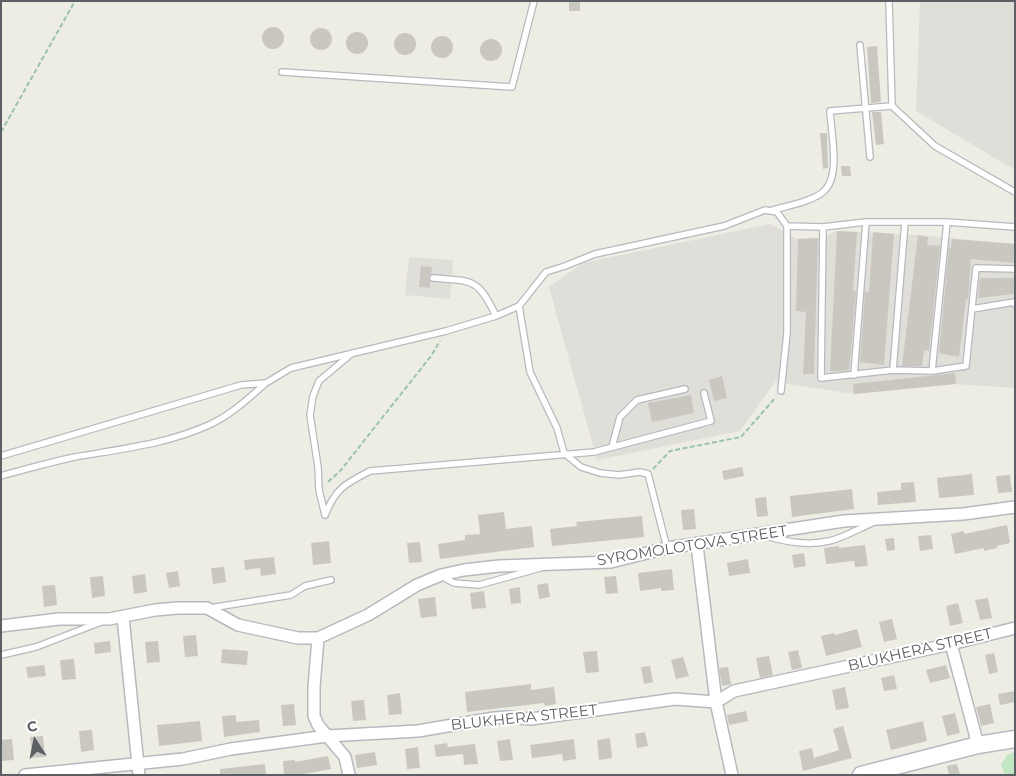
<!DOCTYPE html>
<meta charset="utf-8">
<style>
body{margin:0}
#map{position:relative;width:1016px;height:776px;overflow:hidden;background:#eeede4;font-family:Montserrat,sans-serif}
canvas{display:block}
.frame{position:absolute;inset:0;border:2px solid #5c5f64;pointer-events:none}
.north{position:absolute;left:10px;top:716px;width:50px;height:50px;-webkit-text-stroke:4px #fff;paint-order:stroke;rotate:349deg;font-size:14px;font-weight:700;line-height:20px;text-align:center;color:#5c5f64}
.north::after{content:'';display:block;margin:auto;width:18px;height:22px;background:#5c5f64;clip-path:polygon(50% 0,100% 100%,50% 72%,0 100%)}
</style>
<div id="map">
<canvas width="1016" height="776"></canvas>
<div class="frame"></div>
<div class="north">С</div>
</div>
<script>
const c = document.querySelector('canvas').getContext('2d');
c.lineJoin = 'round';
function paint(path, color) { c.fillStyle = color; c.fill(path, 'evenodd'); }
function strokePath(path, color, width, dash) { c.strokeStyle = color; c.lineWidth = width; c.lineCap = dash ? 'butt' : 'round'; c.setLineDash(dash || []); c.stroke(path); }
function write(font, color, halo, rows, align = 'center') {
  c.font = font + ' Montserrat,sans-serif'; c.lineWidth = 4; c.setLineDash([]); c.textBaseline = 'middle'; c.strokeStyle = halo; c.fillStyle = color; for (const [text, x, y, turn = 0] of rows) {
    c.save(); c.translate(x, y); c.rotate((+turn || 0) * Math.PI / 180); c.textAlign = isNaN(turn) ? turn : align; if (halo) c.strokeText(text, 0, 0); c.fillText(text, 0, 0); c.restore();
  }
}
paint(new Path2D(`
 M920,1h95v169l-99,-59z
 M770,224l28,15 21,-1 18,-7 81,4 97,9v144l-59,-4 -102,10 -79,-12 -35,49 -143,29 -48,-173 34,-24z
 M409,257l44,3 -3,39 -45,-4z`), '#e0ded8');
paint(new Path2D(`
 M1015,752v23h-10l-4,-10 6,-10z`), '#c0e6c2');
paint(new Path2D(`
 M569,1h11v10h-11z
 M262 38a11 11 0 1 1 22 0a11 11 0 1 1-22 0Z
 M310 39a11 11 0 1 1 22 0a11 11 0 1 1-22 0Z
 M346 43a11 11 0 1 1 22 0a11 11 0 1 1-22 0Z
 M394 44a11 11 0 1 1 22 0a11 11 0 1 1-22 0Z
 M431 47a11 11 0 1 1 22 0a11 11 0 1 1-22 0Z
 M480 50a11 11 0 1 1 22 0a11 11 0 1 1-22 0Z
 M877,46l4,56 -10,1 -4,-56z
 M872,112h9l3,32 -8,1z
 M820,133h7l1,35 -5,1z
 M841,166h9l1,10h-9z
 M837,231l20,1 -4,59h3l-6,70 -1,9 -8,1h-11z
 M873,232l21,2 -10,131 -24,-3 5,-70h4z
 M918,235l10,2 -1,8 13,1 -11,105 -5,-1 -2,16h-20z
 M818,238l-4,136h-11l3,-62 -10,-1 2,-72z
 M952,239l63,5v19l-44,-4 -3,40h-2l-7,58 -20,-4 10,-106 2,1z
 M421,266l11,1 -1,7 -3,3 2,5v6l-11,-1z
 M980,278h35v16l-37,4z
 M955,373l1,11 -102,10 -1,-10z
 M722,376l5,22 -13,3 -5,-21z
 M691,395l3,18 -42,9 -4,-19z
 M742,467l2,9 -20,4 -2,-9z
 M972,474l2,21 -35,3 -2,-20z
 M1010,475l2,17 -14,1 -2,-17z
 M914,482l2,20 -38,3 -1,-13 24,-2v-7z
 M852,489l2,20 -62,8 -2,-21z
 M766,497l2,19 -11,1 -2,-19z
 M694,509l2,20 -13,1 -2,-20z
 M504,512l2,17 26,-3 2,21 -94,12 -2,-15 27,-4v-5l15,-1 -2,-19z
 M642,516l2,21 -92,9 -2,-17 27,-3 -1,-4z
 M1007,525l3,18 -13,3v2l-13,3v-3l-29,6 -4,-20 13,-3v3z
 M931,535l2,14 -13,2 -2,-15z
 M894,538l1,12 -8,1 -2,-12z
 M329,541l2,22 -18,2 -2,-22z
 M420,542l2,20 -13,1 -2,-20z
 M865,545l3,21 -13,1 -1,-6 -28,3 -2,-16 15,-2v2z
 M804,553l2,13 -12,2 -2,-13z
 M274,557l2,17 -15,2 -1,-8 -15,2 -1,-10z
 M748,559l2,14 -21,3 -2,-13z
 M224,567l2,15 -13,2 -2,-16z
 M672,569l2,21 -13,1v-3l-21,3 -2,-18z
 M178,571l2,15 -11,2 -3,-15z
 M145,574l2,18 -13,2 -2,-18z
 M103,576l2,20 -13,2 -2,-21z
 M616,576l2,17 -12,1 -2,-17z
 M548,583l2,14 -11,2 -2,-14z
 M55,585l2,20 -13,2 -2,-21z
 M520,587l1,16 -10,1 -2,-15z
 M484,591l2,17 -14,1 -2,-16z
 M435,597l2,19 -16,2 -3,-19z
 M988,598l4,20 -12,2 -5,-20z
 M958,603l5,20 -13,3 -4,-20z
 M892,619l5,20 -13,3 -5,-20z
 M857,629l5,18 -36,9 -5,-20 13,-3 1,2z
 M196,635l2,21 -13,1 -2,-21z
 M110,641l1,11 -16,2 -1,-11z
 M158,641l2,21 -13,1 -2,-21z
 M222,649l26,2 -1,14 -26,-2z
 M798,650l4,18 -10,2 -4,-18z
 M597,651l2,21 -13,1 -3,-21z
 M994,653l4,19 -9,2 -4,-19z
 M769,656l4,19 -13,3 -4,-20z
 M683,657l6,19 -13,3 -5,-19z
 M74,659l2,20 -14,1 -2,-20z
 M44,665l2,11 -18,2 -2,-11z
 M946,665l4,13 -20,5 -4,-13z
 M650,666l3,16 -9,2 -3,-17z
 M728,667l3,17 -9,2 -3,-18z
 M894,675l3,14 -13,2 -3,-13z
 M531,684v6l23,-3 2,17 -11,2 -1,-3 -77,9 -2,-20z
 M845,687l4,21 -13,2 -4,-20z
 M1015,691v11l-15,3 -2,-11z
 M400,693l2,21 -13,1 -2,-20z
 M364,700l2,20 -13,1 -2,-20z
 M294,704l2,21 -13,1 -2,-21z
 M990,704l4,19 -13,3 -5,-19z
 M746,711l2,10 -19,4 -2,-10z
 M955,713l5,20 -13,3 -5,-20z
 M236,715v7l23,-2 1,12 -36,5 -2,-21z
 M200,721l2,20 -43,5 -2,-21z
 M923,721l4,20 -36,9 -5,-20z
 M843,726l9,32 -49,13 -4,-20 13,-3 2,10 25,-8 -6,-21z
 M92,730l2,20 -13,2 -2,-21z
 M645,732l3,14 -11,2 -2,-14z
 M43,736l2,21 -13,1 -2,-21z
 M610,738l2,20 -13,2 -2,-20z
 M12,739l2,21 -13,1v-21z
 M510,739l3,21 -13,1 -3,-20z
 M574,739l2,20 -13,2 -1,-7 -30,4 -2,-13z
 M447,743l1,4 27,-3 3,20 -14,1 -1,-11 -27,3 -2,-12z
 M418,747l2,21 -13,1 -2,-20z
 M375,752l2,13 -20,3 -2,-13z
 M328,756l3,13 -32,6h-15l-1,-14 12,-1v2z
 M265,764l1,11h-46v-6z
 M957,764l3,11h-11l-2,-9z`), '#cac7c1');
const service = new Path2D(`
 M889,1l3,105 43,40 80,46
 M860,45l10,112
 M282,72l230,15 22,-86
 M773,210c14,-4 41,-9 51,-19 17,-15 7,-59 6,-80l62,-5
 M823,227l-2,151 72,-8 39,1 15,-149
 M433,278c40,3 45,0 63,38
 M519,306l11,66 27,56 7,25 17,14 19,6 19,2 21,-3 8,2 19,74
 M972,309l42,-7 1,2
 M893,370l12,-148
 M932,371l34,-5 10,-98 39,1
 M854,375l12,-153
 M781,391l6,-58v-107
 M612,447l8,-30 17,-17 48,-11
 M1,456l240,-71 25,-2 25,-15 155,-37 50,-15 23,-10 27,-34 19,-6 30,-12 129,-28 41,-16 12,2 10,14 36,1 43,-5h81l68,5
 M1,476c25,-7 49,-14 74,-19 46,-8 93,-13 136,-33 21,-10 38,-26 55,-41
 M325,515c11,-27 20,-31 45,-44l224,-19 117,-31 -7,-28
 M325,515l-6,-25 -1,-23 -8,-52 3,-19 6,-15 31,-26
 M766,536c20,6 42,10 63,5 14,-3 29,-12 43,-18
 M441,576l13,7 25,2 61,-17
 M210,608l81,-13 14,-9 26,-6
 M1,655l35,-8 65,-25`);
const minor = new Path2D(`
 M697,545l19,157 16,73
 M123,617l16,158
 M1,626l58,-7h50l46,-9 23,-2h29l31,17 60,13h20l50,-23 49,-30 24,-10 23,-5 35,-4 112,-4 56,-14 177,-27 119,-7 52,-7
 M318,638l-4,49v29l4,9 27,32 4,18
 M951,644l27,101
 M25,775l158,-16 48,-10 96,-13 91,-5 76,-13 13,-1 24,2 144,-20 41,3 18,-11 217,-47 64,-16`);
const secondary = new Path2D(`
 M861,775l117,-30 37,-6`);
strokePath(service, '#b6b9be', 8);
strokePath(minor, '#b6b9be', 14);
strokePath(secondary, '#b7bac0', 19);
strokePath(new Path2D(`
 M1,132l74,-131
 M653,469l17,-18 71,-14 35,-40
 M328,482l13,-12 90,-114 9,-15`), '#98c5a7', 2, [5, 2.5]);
strokePath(service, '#fff', 5.5);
strokePath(minor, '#fff', 11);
strokePath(secondary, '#fff', 16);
write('15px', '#5c5f64', '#fff', [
 ["SYROMOLOTOVA STREET",692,546,-9],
 ["BLUKHERA STREET",920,650,-13],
 ["BLUKHERA STREET",524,718,-6]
]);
</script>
